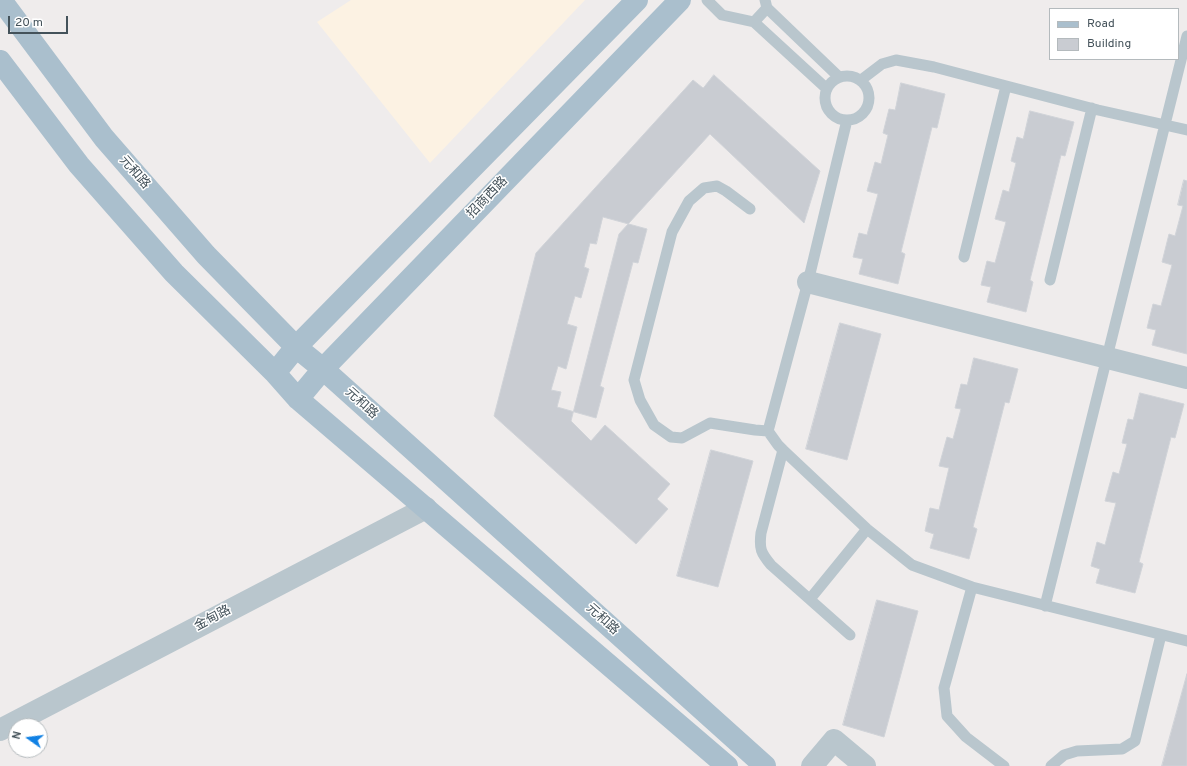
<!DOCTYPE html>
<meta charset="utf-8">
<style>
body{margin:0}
#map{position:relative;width:1187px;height:766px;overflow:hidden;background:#efecec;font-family:Overpass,sans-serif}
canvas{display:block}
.legend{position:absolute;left:1049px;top:8px;width:130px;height:52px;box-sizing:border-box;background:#fff;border:1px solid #b4babd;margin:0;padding:5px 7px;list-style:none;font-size:12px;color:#44525a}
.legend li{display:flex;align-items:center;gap:8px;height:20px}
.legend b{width:20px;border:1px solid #b4babd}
.north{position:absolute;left:8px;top:718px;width:40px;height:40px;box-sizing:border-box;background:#fff;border:1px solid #b4babd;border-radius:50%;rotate:284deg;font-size:11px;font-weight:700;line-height:16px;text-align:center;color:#44525a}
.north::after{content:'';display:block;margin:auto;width:14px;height:18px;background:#1181e4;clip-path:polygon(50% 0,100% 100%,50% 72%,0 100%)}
.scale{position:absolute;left:8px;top:16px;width:60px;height:18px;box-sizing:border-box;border:2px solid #44525a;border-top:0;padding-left:5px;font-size:12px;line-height:14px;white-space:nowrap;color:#44525a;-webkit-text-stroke:3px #fff;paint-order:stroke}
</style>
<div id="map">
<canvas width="1187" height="766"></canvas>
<ul class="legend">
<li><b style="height:5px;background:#aabfcd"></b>Road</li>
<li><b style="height:11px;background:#c9ccd2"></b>Building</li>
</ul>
<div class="north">N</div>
<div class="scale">20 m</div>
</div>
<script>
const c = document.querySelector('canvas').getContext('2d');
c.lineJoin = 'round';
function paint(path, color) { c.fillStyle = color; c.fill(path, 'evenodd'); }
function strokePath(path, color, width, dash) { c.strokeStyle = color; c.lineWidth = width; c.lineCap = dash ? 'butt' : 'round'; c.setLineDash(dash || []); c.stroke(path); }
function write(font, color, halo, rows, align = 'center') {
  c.font = font + ' Overpass,"Noto Sans SC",sans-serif'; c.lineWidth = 3; c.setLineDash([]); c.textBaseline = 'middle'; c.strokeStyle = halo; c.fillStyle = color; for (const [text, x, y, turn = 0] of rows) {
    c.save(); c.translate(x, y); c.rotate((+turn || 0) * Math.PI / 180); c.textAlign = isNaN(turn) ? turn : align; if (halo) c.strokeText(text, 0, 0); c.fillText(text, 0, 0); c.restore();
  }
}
paint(new Path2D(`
 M351,0h234l-155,163 -113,-141z`), '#fcf2e3');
const building = new Path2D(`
 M714,75l106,96 -16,52 -94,-89 -91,100 -48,187 20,20 14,-16 65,59 -13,15 11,10 -32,35 -142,-128 42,-163 157,-173 10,8z
 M901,83l44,11 -8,34 -5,-1 -31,125 4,2 -7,30 -39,-10 4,-15 -10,-2 6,-24 8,2 11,-41 -11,-3 8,-29 6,2 7,-29 -5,-2 6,-24 6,1z
 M1030,111l44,11 -9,34 -4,-1 -31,125 3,2 -7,30 -39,-10 4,-15 -10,-2 6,-24 8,2 11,-41 -11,-3 8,-29 6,2 7,-29 -5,-2 6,-24 6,2z
 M1184,180l3,1v173l-35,-9 4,-15 -9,-2 6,-24 8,2 11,-41 -10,-3 7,-28 6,2 8,-30 -5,-1z
 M603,217l44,12 -9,34 -5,-1 -33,124 4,2 -8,30 -39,-11 4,-15 -10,-2 7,-24 8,3 11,-42 -10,-3 8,-28 6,2 8,-29 -5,-2 6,-24 6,1z
 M840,323l41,11 -34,126 -41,-11z
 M974,358l44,11 -9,34 -4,-1 -32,125 4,2 -8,30 -39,-11 4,-14 -9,-3 5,-23 9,2 10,-42 -10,-2 8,-29 6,2 8,-30 -6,-1 6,-24 6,1z
 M1140,393l44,11 -9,34 -4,-1 -32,125 4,2 -8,29 -39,-10 4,-14 -9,-3 6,-24 8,3 11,-42 -11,-2 8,-29 6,2 8,-30 -5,-1 6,-24 5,1z
 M711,450l42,11 -35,126 -41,-11z
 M877,600l41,11 -34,126 -41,-12z
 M1187,674v92h-25z`);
paint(building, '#c9ccd2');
strokePath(building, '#d0d3d8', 1);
strokePath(new Path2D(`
 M707,0l15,15 32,7 13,-14 -2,-8
 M767,8l72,69
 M754,22l73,67
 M825 98a22 22 0 1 1 44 0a22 22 0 1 1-44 0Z
 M861,80l21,-16 14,-4 38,7 164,43 89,20
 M847,120l-39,162 -40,149 10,14 5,5 84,79 45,36 60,22 215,54
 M750,209l-24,-18 -9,-5 -13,2 -15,13 -17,31 -38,148 6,20 14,25 17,12 11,1 28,-15 45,7 13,1
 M964,257l42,-171
 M1050,280l42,-172
 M783,450l-22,83c-2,16 0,20 10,32l79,70
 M972,587l-28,101 3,28 19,21 38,29
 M810,599l57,-70
 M1045,606l142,-570
 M1051,766l13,-11 13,-4 45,-2 13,-8 26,-106`), '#b9c6cd', 11);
strokePath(new Path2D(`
 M808,282l379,96
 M0,730l426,-222
 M812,766l22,-26 31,26`), '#b9c6cd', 22);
strokePath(new Path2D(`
 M1,0l103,138 102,117 90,92 27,22 442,397
 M0,61l79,104 95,108 101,100 23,26 429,367
 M275,373l21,-26 341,-347
 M298,399l25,-30 357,-369`), '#aabfcd', 22);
write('13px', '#44525a', '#fff', [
 ["元和路",134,173,49],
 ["招商西路",488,198,-46],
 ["元和路",361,404,42],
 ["金甸路",213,619,-28],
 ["元和路",602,620,42]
]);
</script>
